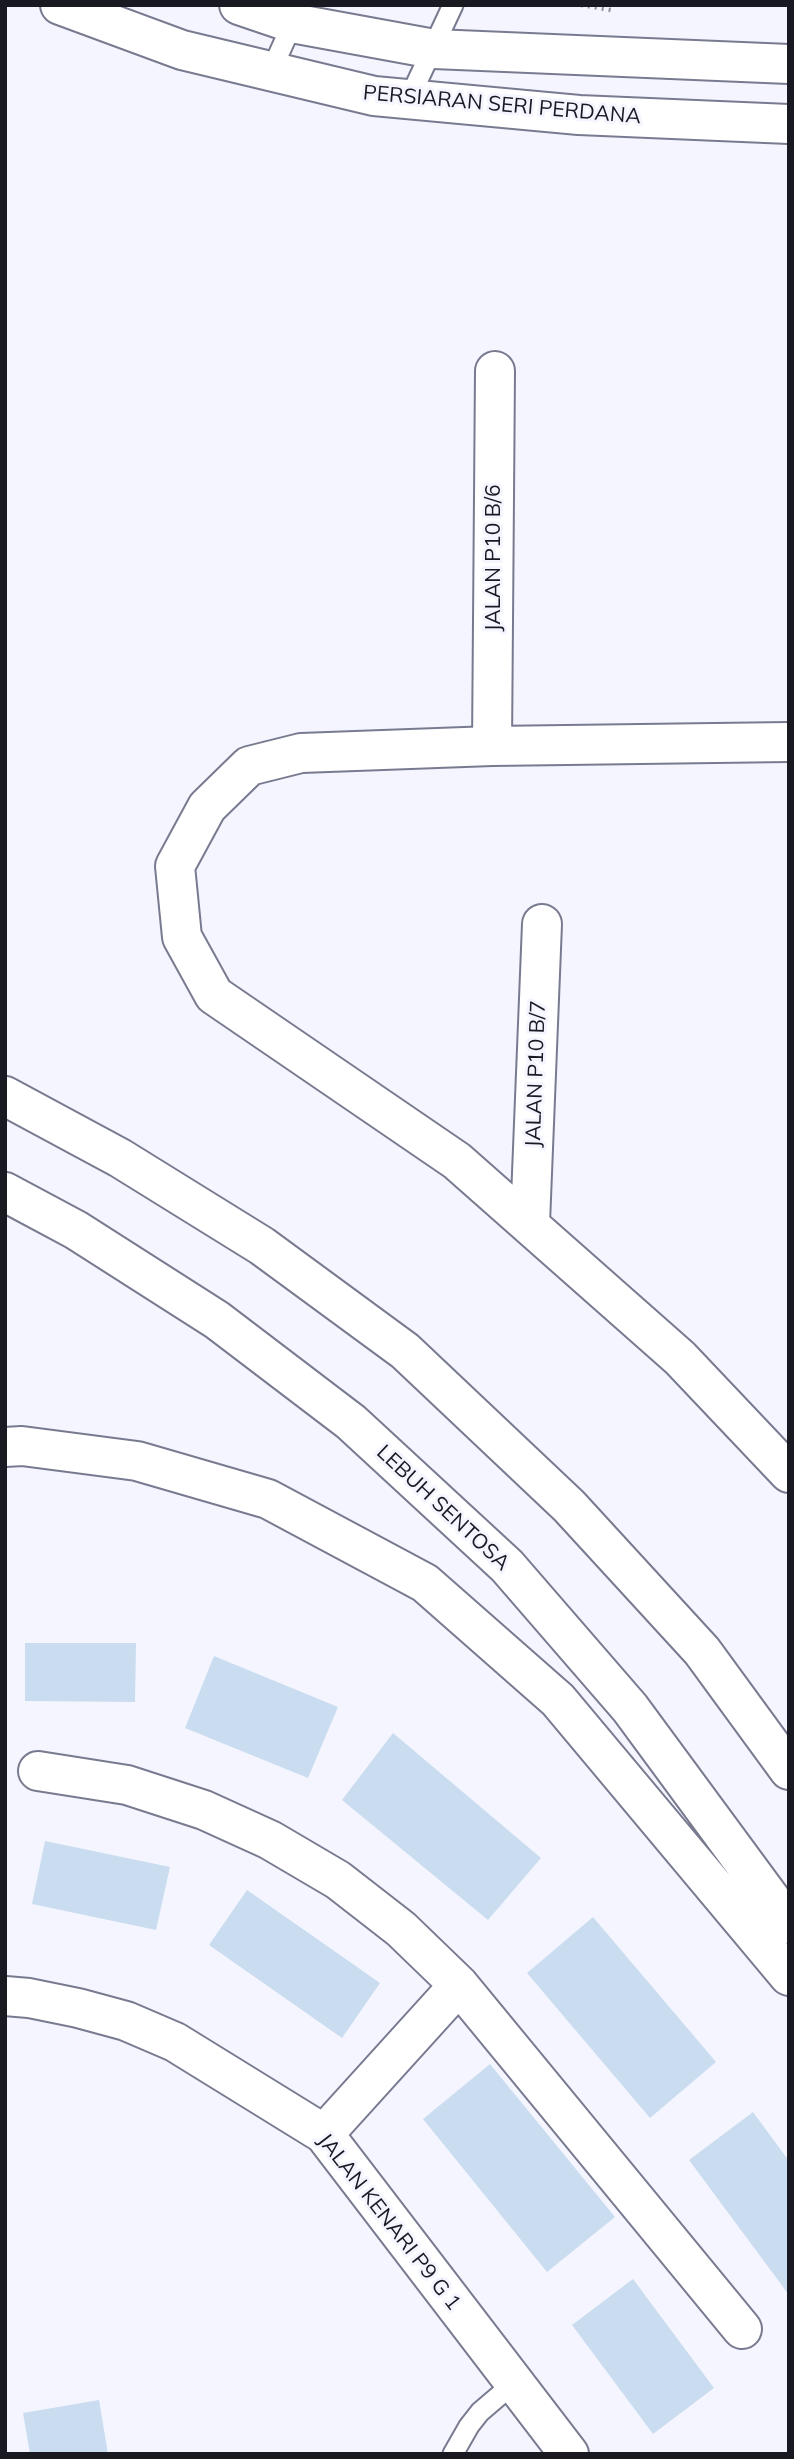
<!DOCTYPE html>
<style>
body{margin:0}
#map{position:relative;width:794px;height:2459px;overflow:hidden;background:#f4f5ff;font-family:Mulish,sans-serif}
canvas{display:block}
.frame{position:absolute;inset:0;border:7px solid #181921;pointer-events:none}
</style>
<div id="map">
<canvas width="794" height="2459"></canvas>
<div class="frame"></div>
</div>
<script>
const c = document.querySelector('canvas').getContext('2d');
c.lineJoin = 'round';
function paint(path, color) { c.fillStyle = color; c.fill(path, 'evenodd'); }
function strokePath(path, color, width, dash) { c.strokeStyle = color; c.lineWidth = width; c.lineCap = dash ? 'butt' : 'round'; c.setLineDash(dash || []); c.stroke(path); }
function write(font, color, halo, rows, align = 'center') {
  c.font = font + ' Mulish,sans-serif'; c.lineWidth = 6; c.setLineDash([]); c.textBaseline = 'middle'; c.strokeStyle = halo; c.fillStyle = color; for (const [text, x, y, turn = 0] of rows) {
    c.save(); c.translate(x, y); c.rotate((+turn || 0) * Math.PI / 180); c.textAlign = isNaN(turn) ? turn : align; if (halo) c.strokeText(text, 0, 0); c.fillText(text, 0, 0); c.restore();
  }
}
paint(new Path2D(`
 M25,1643h111l-1,59 -110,-1z
 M214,1656l124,51 -30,71 -123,-50z
 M393,1733l148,125 -53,62 -146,-120z
 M45,1841l125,26 -14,63 -124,-26z
 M247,1890l133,93 -38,55 -133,-93z
 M593,1917l123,145 -66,56 -123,-145z
 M490,2064l125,153 -68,55 -124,-153z
 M753,2112l36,49v134l-100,-135z
 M633,2279l81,109 -61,46 -81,-109z
 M99,2400l9,54h-78l-7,-41z`), '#caddf0');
const service = new Path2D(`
 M271,71l24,-53
 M409,99l44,-94
 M453,2454l16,-28 11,-14 34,-29`);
const minor = new Path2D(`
 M789,742l-297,4 -191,7 -52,13 -42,41 -32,59 7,71 32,58 243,166 223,197 109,115
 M492,746l3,-375
 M530,1223l12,-299
 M38,1771l89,14 77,25 66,30 68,40 63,49 58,56 283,344
 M5,1996l24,2 49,10 48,13 49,21 149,92 245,320
 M324,2134l135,-149`);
const tertiary = new Path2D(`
 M60,5l122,45 192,46 205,19 210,9
 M239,5l53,18 142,26 355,15`);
const primary = new Path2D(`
 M5,1096l115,62 142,88 143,105 164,155 133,145 87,119
 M5,1192l71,38 141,90 134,102 156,144 123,142 159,216
 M5,1447l17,-1 115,15 131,38 157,84 133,117 231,276`);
strokePath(service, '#787b90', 23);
strokePath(minor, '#787b90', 42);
strokePath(tertiary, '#787b90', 42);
strokePath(primary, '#787b90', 42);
strokePath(new Path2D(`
 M581,5l30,5 2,-5`), '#90919b', 4.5, [2, 5]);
strokePath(service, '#fff', 19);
strokePath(minor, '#fff', 38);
strokePath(tertiary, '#fff', 38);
strokePath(primary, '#fff', 38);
write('21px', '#181921', '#f4f5ff', [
 ["PERSIARAN SERI PERDANA",502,105,5],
 ["JALAN P10 B/6",494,558,-90],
 ["JALAN P10 B/7",536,1074,-88],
 ["LEBUH SENTOSA",443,1508,43],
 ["JALAN KENARI P9 G 1",389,2222,52]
]);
</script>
